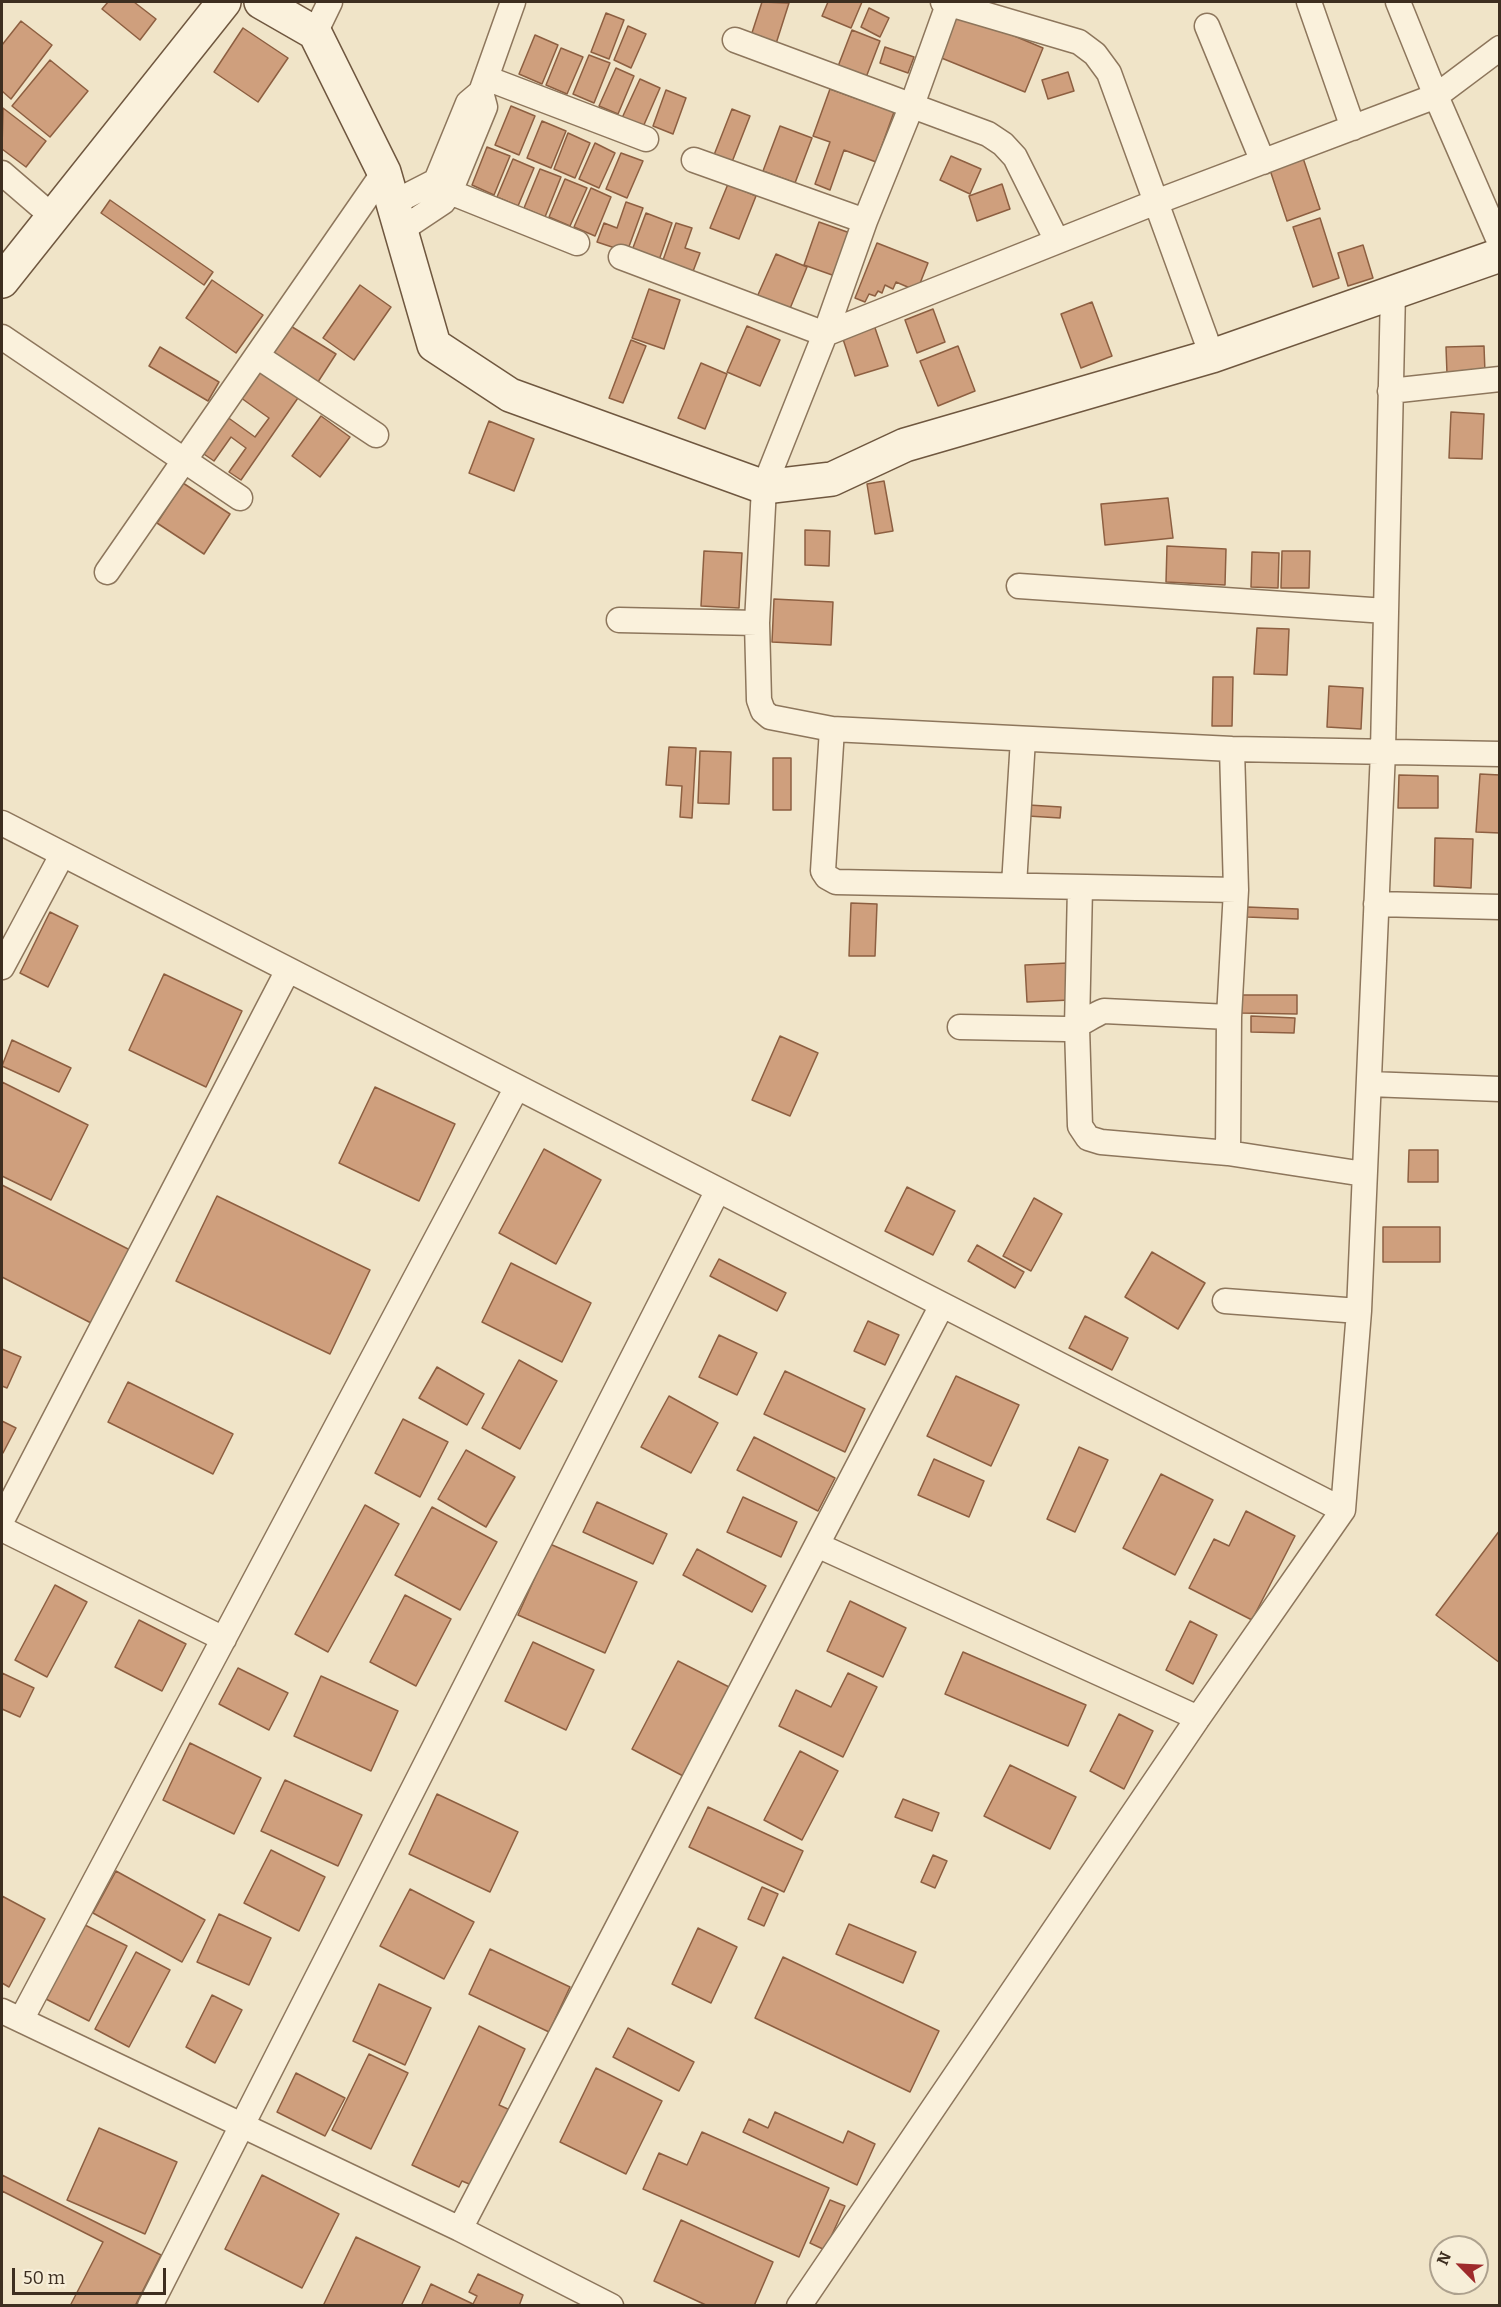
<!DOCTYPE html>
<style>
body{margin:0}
#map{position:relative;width:1501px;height:2307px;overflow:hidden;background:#f0e4c8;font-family:Bitter,serif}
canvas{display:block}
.frame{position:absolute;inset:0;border:3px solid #3d2e20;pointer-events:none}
.north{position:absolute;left:1429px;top:2235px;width:60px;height:60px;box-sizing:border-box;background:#f7eed8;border:2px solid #ada18e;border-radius:50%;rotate:294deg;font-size:16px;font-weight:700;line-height:24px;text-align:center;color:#3d2e20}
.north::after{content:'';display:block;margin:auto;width:21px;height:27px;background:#9e2a2b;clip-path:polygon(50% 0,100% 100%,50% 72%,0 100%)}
.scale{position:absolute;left:12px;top:2268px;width:154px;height:27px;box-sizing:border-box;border:3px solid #3d2e20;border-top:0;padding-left:8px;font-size:18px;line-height:21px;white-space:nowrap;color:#3d2e20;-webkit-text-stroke:4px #f7eed8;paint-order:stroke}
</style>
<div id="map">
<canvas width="1501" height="2307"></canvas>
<div class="frame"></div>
<div class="north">N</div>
<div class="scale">50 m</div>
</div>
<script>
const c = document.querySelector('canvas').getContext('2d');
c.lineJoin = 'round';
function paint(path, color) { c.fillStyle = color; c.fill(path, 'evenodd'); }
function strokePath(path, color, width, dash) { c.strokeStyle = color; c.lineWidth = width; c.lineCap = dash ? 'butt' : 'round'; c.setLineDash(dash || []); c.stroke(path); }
const building = new Path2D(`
 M108,2h26l22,17 -16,21 -38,-31z
 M762,2l27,1 -15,47 -25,-8z
 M828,2h34l-11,26 -29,-12z
 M869,8l20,10 -9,19 -19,-10z
 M957,12l86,36 -18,44 -86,-35z
 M606,13l18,7 -15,39 -18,-7z
 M21,21l31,24 -41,54 -9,-8v-46z
 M628,26l18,8 -15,34 -17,-8z
 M243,28l45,30 -30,44 -44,-30z
 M852,30l28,11 -15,39 -28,-11z
 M535,35l23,10 -16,39 -23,-10z
 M885,47l29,10 -6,16 -28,-10z
 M561,48l22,9 -16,37 -21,-9z
 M589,55l21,8 -16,40 -21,-9z
 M50,60l38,31 -38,46 -38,-31z
 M616,68l18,8 -16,38 -19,-8z
 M1068,72l6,19 -26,8 -6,-19z
 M640,79l20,9 -17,39 -21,-9z
 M830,89l64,23 -18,50 -32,-12 -14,40 -15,-6 15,-42 -17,-6z
 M666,90l20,8 -13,36 -20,-8z
 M511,106l24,10 -16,39 -24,-10z
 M3,108l43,33 -20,26 -24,-18z
 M732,109l18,7 -18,46 -18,-7z
 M542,121l24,10 -15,37 -24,-10z
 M780,126l32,12 -17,45 -32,-12z
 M568,133l22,10 -15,35 -21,-9z
 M595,143l20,10 -16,35 -20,-9z
 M487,147l23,9 -16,39 -22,-10z
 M621,153l22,8 -16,37 -21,-9z
 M951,156l30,13 -11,25 -30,-14z
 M1303,158l17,51 -33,12 -17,-51z
 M513,159l21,9 -16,38 -21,-9z
 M540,169l21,8 -16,40 -21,-9z
 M565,179l22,9 -17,38 -21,-9z
 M728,184l28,12 -17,43 -29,-11z
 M1002,184l8,25 -33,12 -8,-25z
 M591,188l20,9 -16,39 -21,-9z
 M110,200l103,72 -9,13 -103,-72z
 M626,202l17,6 -16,44 -30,-10 7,-19 13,5z
 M646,213l26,10 -14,40 -27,-10z
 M1320,218l19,60 -26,9 -20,-60z
 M819,222l31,11 -15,43 -31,-11z
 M676,223l16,5 -7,20 15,5 -8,21 -30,-11z
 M877,243l51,20 -11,28 -21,-9 -3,7 -8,-4 -3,8 -4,-2 -3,5 -6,-2 -4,8 -10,-4z
 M1363,245l10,33 -25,8 -10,-33z
 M776,254l31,13 -18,44 -32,-14z
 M212,280l51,35 -27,38 -50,-35z
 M360,285l31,22 -37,53 -31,-22z
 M649,289l31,11 -16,49 -32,-11z
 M1092,302l20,54 -31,12 -20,-54z
 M933,309l12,33 -28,11 -12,-33z
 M289,325l47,29 -20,31 -46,-29z
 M874,325l14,41 -33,10 -13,-40z
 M747,326l33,14 -20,46 -33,-14z
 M631,340l15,6 -23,57 -14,-5z
 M958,346l17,45 -37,15 -18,-45z
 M1484,346l1,27 -38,1 -1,-27z
 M160,347l59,35 -11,19 -59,-35z
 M701,363l26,11 -22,55 -27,-11z
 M258,365l42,30 -59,85 -12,-8 17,-24 -15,-11 -17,24 -16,-11 25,-36 32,23 14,-19 -32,-23z
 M1451,412l33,2 -2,45 -33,-1z
 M321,416l29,21 -30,40 -28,-21z
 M489,421l45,18 -20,52 -45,-18z
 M884,481l9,50 -18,3 -8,-50z
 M183,483l47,31 -26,40 -47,-31z
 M1168,498l5,40 -68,7 -4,-41z
 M805,530l25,1 -1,35 -24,-1z
 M1167,546l59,3 -1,36 -59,-3z
 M704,551l38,2 -3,55 -38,-2z
 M1282,551h28l-1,37h-28z
 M1252,552l27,1 -1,35 -27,-1z
 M774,599l59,3 -2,43 -59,-3z
 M1257,628l32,1 -2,46 -33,-1z
 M1213,677h20l-1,49h-20z
 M1329,686l34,2 -2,41 -34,-2z
 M669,747l27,1 -4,70 -12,-1 2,-31 -16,-1z
 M700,751l31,1 -2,52 -31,-1z
 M773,758h18v52h-18z
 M1480,774l20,1v58l-24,-1z
 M1399,775l39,1v32h-40z
 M1029,805l32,2 -1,11 -32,-2z
 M1435,838l38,1 -2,49 -37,-2z
 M851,903l26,1 -2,52h-26z
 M1247,907l51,2v10l-51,-2z
 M50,912l28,14 -30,61 -28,-14z
 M1068,963l2,37 -43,2 -2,-37z
 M164,974l78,37 -36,76 -77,-37z
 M1240,995h57v19l-57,-1z
 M1251,1016l44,2 -1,15 -43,-1z
 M780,1036l38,17 -28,63 -38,-16z
 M12,1040l59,28 -12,24 -57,-26z
 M2,1082l86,43 -37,75 -49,-24z
 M375,1087l80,37 -36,77 -80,-38z
 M544,1149l57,31 -45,84 -57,-31z
 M1409,1150h29v32h-30z
 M2,1185l128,65 -37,74 -91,-47z
 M907,1187l48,24 -22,44 -48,-24z
 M217,1196l153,74 -40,84 -154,-73z
 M1034,1198l28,16 -31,57 -28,-15z
 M1383,1227h57v35h-57z
 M977,1245l47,27 -9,16 -47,-27z
 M1152,1252l53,31 -27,46 -53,-32z
 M719,1259l67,34 -9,18 -67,-35z
 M511,1263l80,40 -29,59 -80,-40z
 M1085,1316l43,22 -16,32 -43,-22z
 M868,1321l31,14 -14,30 -31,-14z
 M719,1335l38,18 -20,42 -38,-18z
 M2,1349l19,8 -14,31 -5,-2z
 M519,1360l38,21 -37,68 -38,-21z
 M437,1367l47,27 -17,31 -48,-27z
 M785,1371l80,38 -20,43 -81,-38z
 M956,1376l63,29 -28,61 -64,-30z
 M128,1382l105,52 -20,40 -105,-52z
 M669,1396l49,27 -27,50 -50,-26z
 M403,1419l45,23 -28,55 -45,-24z
 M2,1421l14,7 -13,25 -1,-1z
 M754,1437l81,41 -17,33 -81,-41z
 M1079,1447l29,13 -33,72 -28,-13z
 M466,1450l49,27 -29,50 -48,-28z
 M934,1459l50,22 -15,36 -51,-22z
 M1161,1474l52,26 -38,75 -52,-27z
 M743,1497l54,25 -16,35 -54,-25z
 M597,1502l70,32 -14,30 -70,-32z
 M365,1505l34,19 -71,128 -33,-18z
 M432,1507l65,35 -37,68 -65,-35z
 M1246,1511l49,25 -43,84 -63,-32 25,-49 15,7z
 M1500,1530v133l-64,-48z
 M550,1544l87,38 -32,71 -87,-38z
 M697,1549l69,37 -14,26 -69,-37z
 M55,1585l32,17 -40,75 -32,-17z
 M405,1595l46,24 -35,67 -46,-24z
 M850,1601l56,27 -23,49 -56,-26z
 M139,1620l47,24 -24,47 -47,-24z
 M1190,1621l27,14 -24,49 -27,-14z
 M533,1642l61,28 -28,60 -61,-29z
 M963,1652l123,53 -18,41 -123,-52z
 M678,1661l53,27 -46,89 -53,-28z
 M238,1668l50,25 -19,37 -50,-26z
 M2,1673l32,15 -14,29 -18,-8z
 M848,1673l29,14 -34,70 -64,-31 17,-36 35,17z
 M321,1676l77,35 -27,60 -77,-35z
 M1119,1714l34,17 -29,58 -34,-18z
 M190,1743l71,35 -27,56 -71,-34z
 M800,1751l38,20 -36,69 -38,-20z
 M1010,1765l66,32 -26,52 -66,-33z
 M285,1780l77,35 -24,51 -77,-35z
 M437,1794l81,38 -28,60 -81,-38z
 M903,1799l36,14 -7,18 -37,-14z
 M708,1807l95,44 -19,41 -95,-45z
 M271,1850l54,27 -26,54 -55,-28z
 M933,1855l14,6 -12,27 -14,-6z
 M116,1871l89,49 -23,42 -89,-49z
 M762,1887l16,7 -14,32 -16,-7z
 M410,1889l64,33 -30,57 -64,-33z
 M2,1896l43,23 -36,68 -7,-4z
 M219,1914l52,24 -22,47 -52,-23z
 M81,1923l46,23 -38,75 -45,-23z
 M849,1924l67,28 -13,31 -67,-29z
 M698,1928l39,19 -26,56 -39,-19z
 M490,1949l80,38 -21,45 -80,-38z
 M136,1952l34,18 -41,77 -34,-18z
 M783,1957l156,74 -29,61 -155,-74z
 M379,1984l52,24 -26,57 -52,-24z
 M212,1995l30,15 -27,53 -29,-16z
 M479,2026l46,23 -26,56 11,5 -36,76 -12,-5 -3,6 -47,-22z
 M628,2028l66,34 -15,29 -66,-34z
 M369,2054l39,19 -37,76 -39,-19z
 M596,2068l66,33 -36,73 -66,-32z
 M296,2073l49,25 -20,38 -48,-24z
 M775,2112l68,31 5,-12 27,13 -18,41 -114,-53 6,-13 19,9z
 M99,2128l78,34 -32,72 -78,-34z
 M702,2132l127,56 -30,69 -156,-68 16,-36 28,12z
 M2,2175l159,80 -26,51h-133z
 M262,2175l77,39 -37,74 -77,-39z
 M2,2191l101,51 -33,64h-68z
 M830,2200l15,6 -20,44 -15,-7z
 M681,2220l92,42 -19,44h-46l-54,-25z
 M356,2237l64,30 -19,39h-78z
 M478,2274l45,21 -4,11h-98l10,-22 42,20 4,-8 -8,-4z`);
paint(building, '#cf9f7d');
strokePath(building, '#8d5f41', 1.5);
const street = new Path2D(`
 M943,2l136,40 16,12 14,19 103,283
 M949,2l-37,103 -47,116 -40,113 -61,153 -7,136 2,77 4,11 7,6 62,12 400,20 268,5
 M1309,2l44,126
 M1398,2l38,94 64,147
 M1207,26l56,136
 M315,33l15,-31
 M735,40l253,94 15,10 12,13 42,84
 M486,78l160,61
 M694,160l171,61
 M2,173l50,43
 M450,192l127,51
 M393,203l43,-22 32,-78 13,-11 32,-90
 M401,230l42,-28 7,-10 35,-85 -4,-15
 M621,257l204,77 331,-132 280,-106 64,-48
 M2,337l238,161
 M257,356l119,79
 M1390,391l110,-12
 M107,572l277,-400
 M1019,586l367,25
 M619,620l138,3
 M832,729l-9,142 4,6 9,5 400,8
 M2,823l1341,687
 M1014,885l9,-146
 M1080,887l-3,140 3,99 8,12 13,4 127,11 136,21
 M1376,904l124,3
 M2,967l60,-112
 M960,1027l106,2c15,-3 24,-13 38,-18l125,6
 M1369,1084l131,5
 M1228,1153l1,-136 7,-127 -4,-141
 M1225,1301l134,10
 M2,1520l286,-550
 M2,1529l222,110
 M817,1545l381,173
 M2,2011l458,218 151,77
 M21,2020l496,-933
 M460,2229l482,-924
 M150,2306l568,-1116
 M799,2306l399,-588 145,-208 16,-199 24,-560 10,-460`);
const secondary = new Path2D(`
 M261,2l54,31 69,139 50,173 76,50 254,92 68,-8 73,-34 307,-89 288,-101
 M2,281l222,-279`);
strokePath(street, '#8d765c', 27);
strokePath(secondary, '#6f573f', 36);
strokePath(street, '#faf1dc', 24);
strokePath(secondary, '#faf1dc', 33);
</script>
